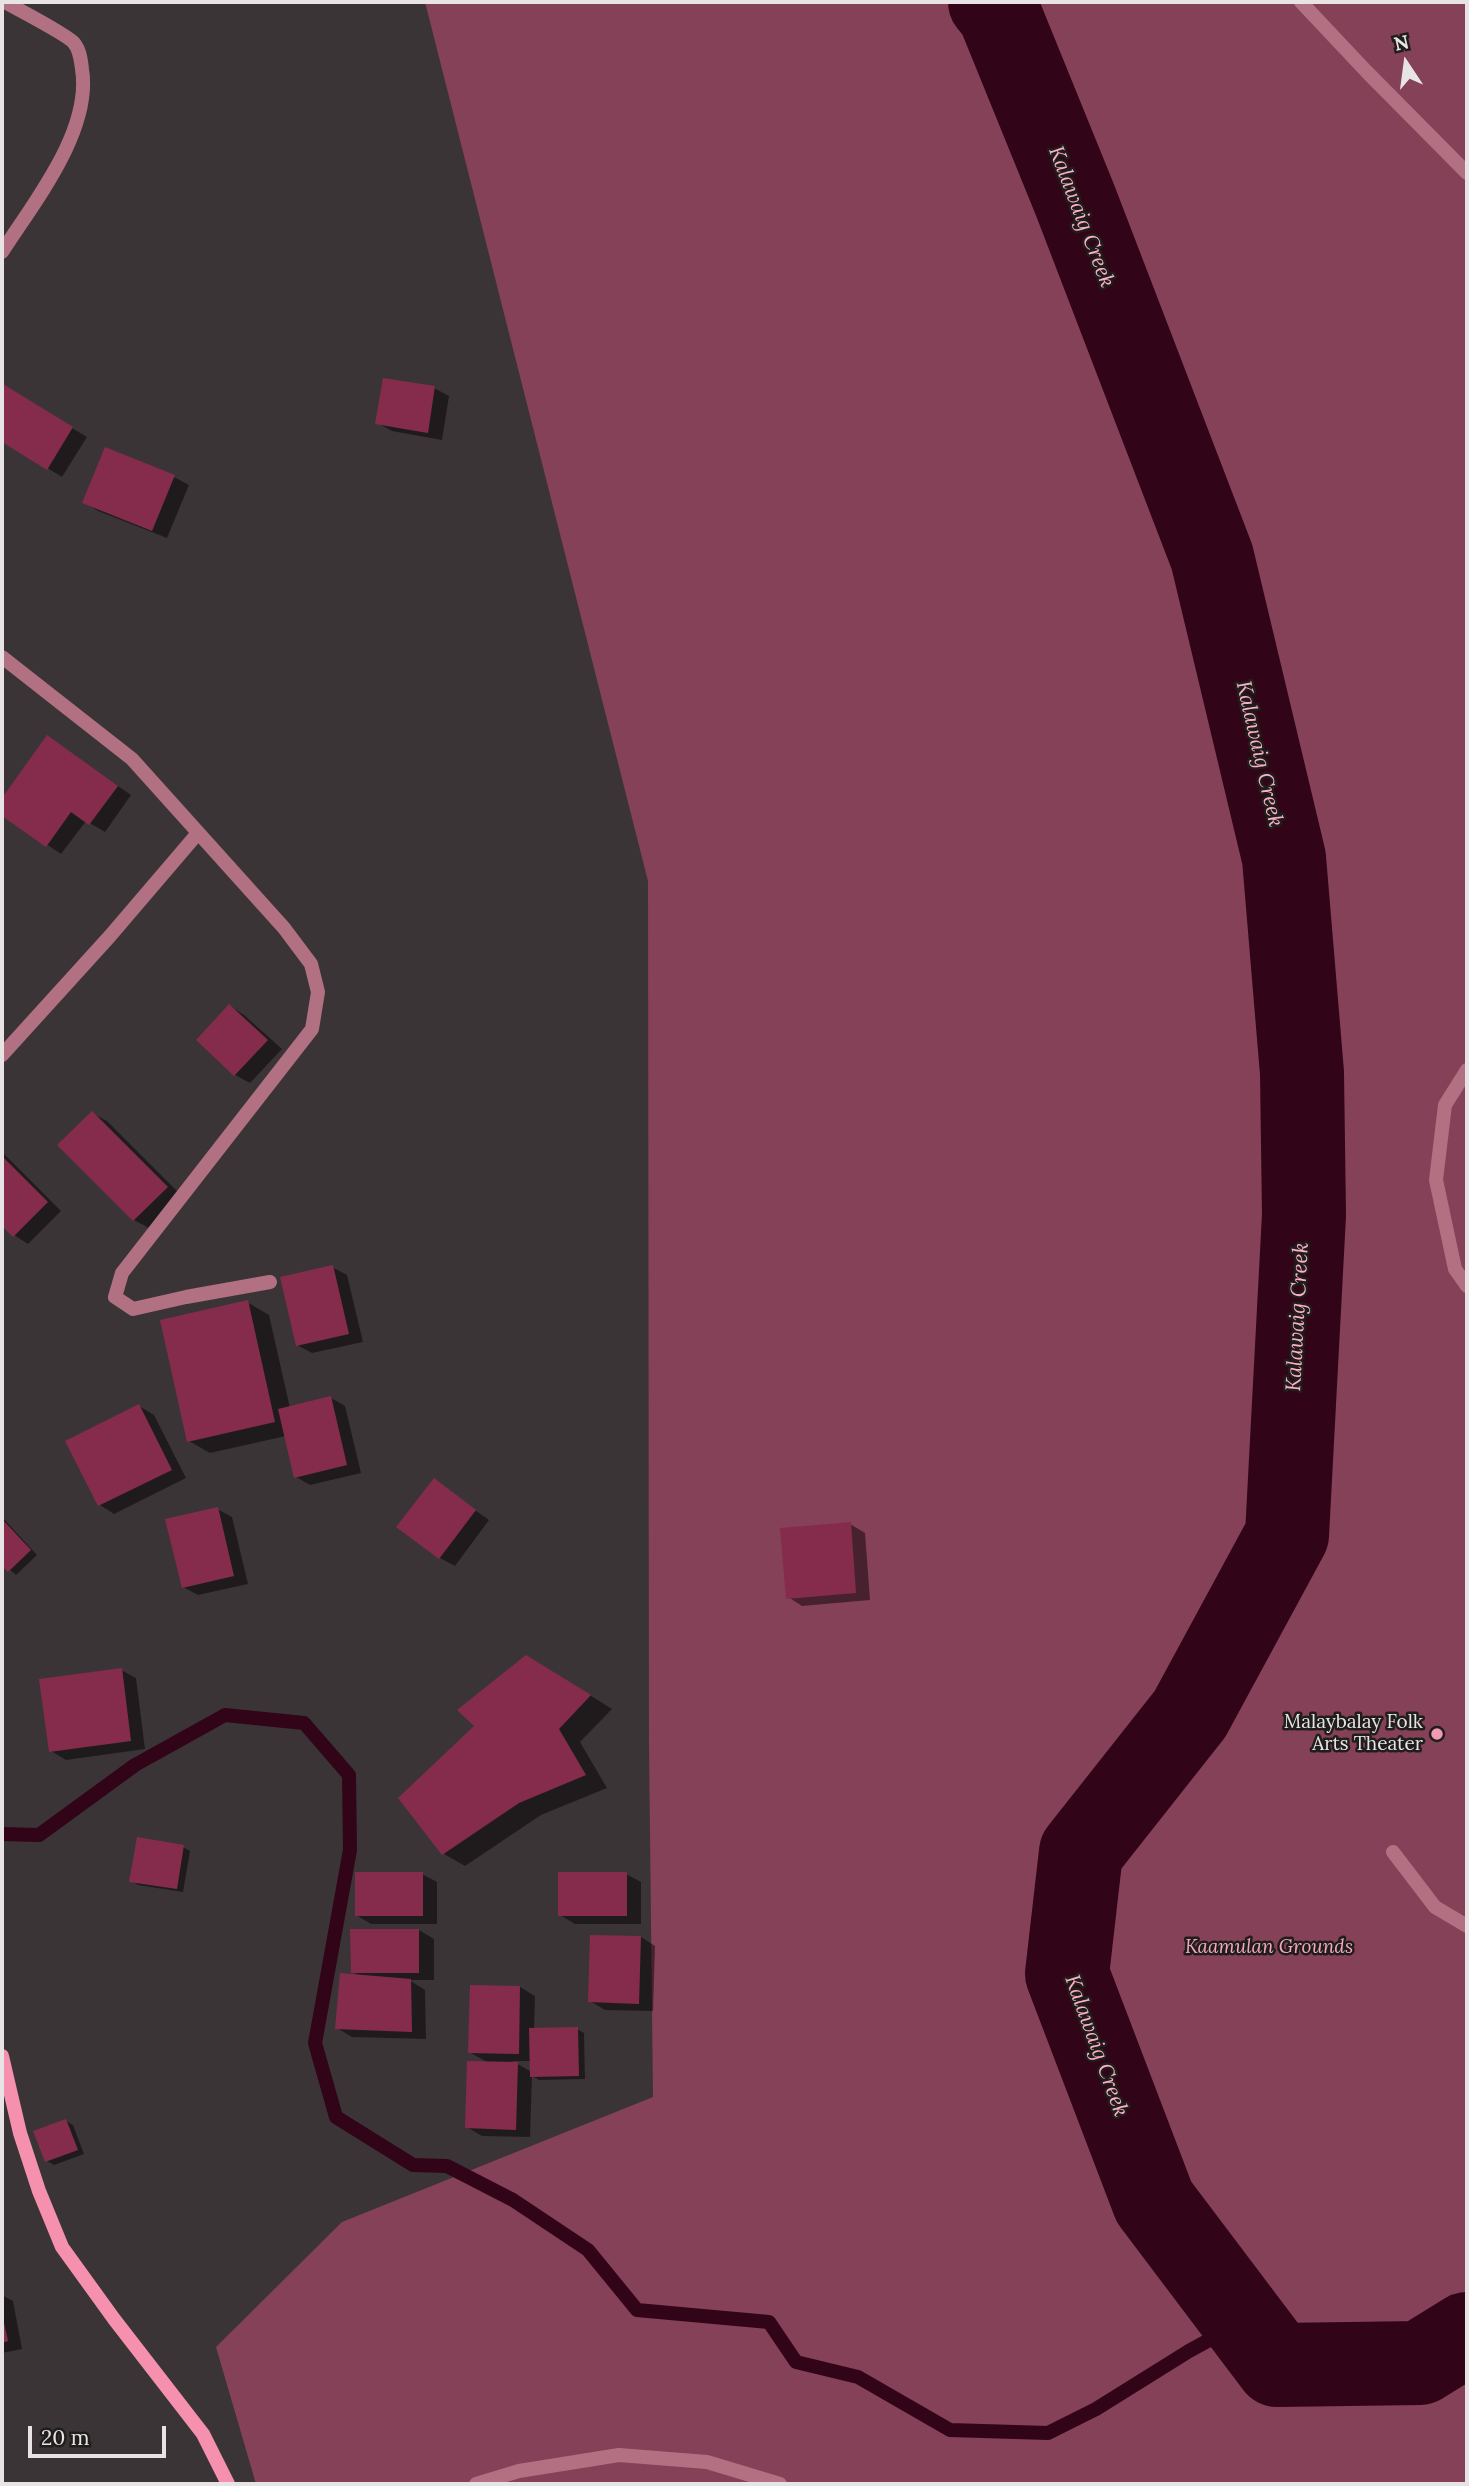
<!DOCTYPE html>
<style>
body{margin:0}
#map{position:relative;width:1469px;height:2486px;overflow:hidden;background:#3b3436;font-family:Lora,serif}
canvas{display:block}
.frame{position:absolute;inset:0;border:4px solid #e8e4e5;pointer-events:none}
.north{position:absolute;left:1371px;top:28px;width:70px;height:70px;-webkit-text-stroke:5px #201d1d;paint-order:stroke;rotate:347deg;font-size:19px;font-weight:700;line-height:28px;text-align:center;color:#e8e4e5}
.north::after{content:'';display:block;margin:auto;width:24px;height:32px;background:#e8e4e5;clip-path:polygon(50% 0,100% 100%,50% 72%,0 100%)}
.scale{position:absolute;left:28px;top:2426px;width:138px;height:32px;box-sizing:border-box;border:4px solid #e8e4e5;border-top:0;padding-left:9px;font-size:21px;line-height:24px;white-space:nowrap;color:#e8e4e5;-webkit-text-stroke:5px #201d1d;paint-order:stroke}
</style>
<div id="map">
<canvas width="1469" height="2486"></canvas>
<div class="frame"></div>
<div class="north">N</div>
<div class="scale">20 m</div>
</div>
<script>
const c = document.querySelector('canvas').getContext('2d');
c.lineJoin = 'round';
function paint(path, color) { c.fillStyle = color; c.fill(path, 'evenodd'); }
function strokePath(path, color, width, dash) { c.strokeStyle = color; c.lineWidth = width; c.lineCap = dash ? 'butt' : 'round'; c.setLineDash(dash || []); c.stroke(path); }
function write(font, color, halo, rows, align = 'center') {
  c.font = font + ' Lora,serif'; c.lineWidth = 5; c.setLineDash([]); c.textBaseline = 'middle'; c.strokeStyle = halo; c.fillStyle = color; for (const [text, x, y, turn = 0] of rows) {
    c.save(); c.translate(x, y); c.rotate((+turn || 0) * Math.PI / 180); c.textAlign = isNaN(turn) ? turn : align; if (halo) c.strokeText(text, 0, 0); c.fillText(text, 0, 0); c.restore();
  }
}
paint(new Path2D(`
 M425,2h1042v2482h-1211l-40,-137 126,-125 311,-125 -4,-351 -1,-865z`), '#854157');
paint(new Path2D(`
 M4,387l83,50 -25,40 -60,-37v-50z
 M434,388l15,8 -7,44 -50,-9 -15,-8z
 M174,477l15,8 -22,53 -69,-27 -14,-9z
 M48,738l83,57 -26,37 -19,-11 -25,33 -59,-40v-13z
 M230,1006l14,9 38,34 -32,34 -15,-8 -36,-35z
 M92,1113l15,8 75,75 -33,32 -15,-8 -75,-75z
 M2,1152l59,59 -33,33 -14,-9 -12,-12z
 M332,1267l15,8 16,67 -51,11 -15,-8z
 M247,1302l22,13 21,93 41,-10 14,8 16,67 -51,12 -14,-8 -10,-41 -76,17 -21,-12z
 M139,1406l15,9 32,63 -72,36 -14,-9z
 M434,1481l55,39 -34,46 -15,-8z
 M217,1509l15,8 16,67 -50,11 -15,-8z
 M2,1517l35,38 -21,20 -14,-12z
 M850,1524l15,9 5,67 -68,6 -14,-9z
 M548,1669l64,40 -32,33 27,46 -66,27 -76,51 -21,-12z
 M121,1670l15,8 9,71 -79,11 -15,-9z
 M183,1847l7,4 -7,41 -45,-7 -7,-4z
 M422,1874l15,8v42h-66l-15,-9z
 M626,1874l15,8v42h-66l-15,-9z
 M419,1930l15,9v41h-25l16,10 1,49 -74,-2 -15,-9 24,-51 -8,-5z
 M641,1937l14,9 -2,65 -48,-1 -15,-9z
 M520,1987l15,9 -1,34 43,-1 7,4 1,46 -46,1 -7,-4 -2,61 -48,-1 -15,-9 22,-64 -20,-11zM512,2061h20v11z
 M66,2121l7,4 11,29 -30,11 -7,-4z
 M2,2295l11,6 9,48 -20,4z`), '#0007');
strokePath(new Path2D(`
 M2,1834l37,1 96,-70 90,-50 79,8 45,52 1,75 -35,193 21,74 77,48 34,1 66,34 75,50 49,60 132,12 27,40 62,15 92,53 98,3 48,-24 93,-58 55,-30`), '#320417', 14);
strokePath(new Path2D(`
 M990,2l9,11 76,187 137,357 72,301 18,215 2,142 -17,320 -97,179 -109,138 -14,122 87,228 123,163 143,-2 47,-29`), '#320417', 84);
paint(new Path2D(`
 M383,378l52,8 -7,47 -53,-9z
 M3,384l70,43 -26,43 -45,-28z
 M105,447l70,28 -23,56 -70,-28z
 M47,735l71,51 -29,39 -18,-13 -25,35 -44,-31v-18z
 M229,1004l39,36 -34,36 -38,-36z
 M92,1111l76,76 -35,34 -76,-76z
 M2,1156l46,46 -35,35 -11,-11z
 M333,1265l16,69 -53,12 -16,-69z
 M248,1300l27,122 -88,20 -27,-122z
 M331,1396l16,69 -53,13 -16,-69z
 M139,1404l33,66 -74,36 -33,-65z
 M434,1478l42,32 -37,49 -43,-32z
 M218,1507l16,69 -52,12 -17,-69z
 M2,1519l29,31 -23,22 -6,-6z
 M851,1522l5,71 -70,6 -6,-71z
 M526,1655l65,40 -32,34 27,46 -67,28 -77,52 -44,-57 76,-72 -17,-16z
 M122,1668l9,73 -82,11 -10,-73z
 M137,1837l47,8 -7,44 -48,-7z
 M355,1872h68v44h-68z
 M558,1872h69v44h-69z
 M350,1929h69v44h-68z
 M590,1935l51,1 -2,68 -51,-2z
 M340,1973l71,6 1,53 -77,-3z
 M470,1985l50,1 -1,68 -51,-1z
 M578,2027l1,49 -49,1 -1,-49z
 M467,2061l51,1 -2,68 -51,-2z
 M66,2119l12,31 -33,12 -12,-31z
 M2,2314l6,27 -6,2z`), '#852c4d');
strokePath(new Path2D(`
 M1301,2l65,69 101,102
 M1467,1070l-22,35 -9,75 19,89 12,17
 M1393,1852l42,55 32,19`), '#b17183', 14);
strokePath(new Path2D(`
 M2,252c32,-50 90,-121 80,-183 -1,-8 -2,-19 -8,-26 -6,-8 -57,-34 -69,-41
 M2,657l130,102 152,169 27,36 7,28 -6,37 -190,244 -7,24 18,12 53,-12 84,-15
 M2,1055l108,-119 88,-103
 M476,2484l43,-13 100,-16 88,7 73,22`), '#b17183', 14);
strokePath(new Path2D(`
 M2,2056l18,77 19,58 23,56 52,72 89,115 25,50`), '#f590af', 14);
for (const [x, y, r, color] of [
 [1437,1734,7,"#f19ab3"]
]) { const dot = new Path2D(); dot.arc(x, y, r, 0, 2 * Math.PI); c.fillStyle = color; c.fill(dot); strokePath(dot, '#201d1d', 2.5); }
write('19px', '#e8e4e5', '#201d1d', [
 ["Malaybalay Folk",1423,1723],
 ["Arts Theater",1423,1745]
], 'right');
write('italic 19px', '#f4a8bd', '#201d1d', [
 ["Kaamulan Grounds",1269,1948]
]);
write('italic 21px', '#fdb0c5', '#201d1d', [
 ["Kalawaig Creek",1081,217,69],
 ["Kalawaig Creek",1259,754,77],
 ["Kalawaig Creek",1298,1317,-87],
 ["Kalawaig Creek",1096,2046,70]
]);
</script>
